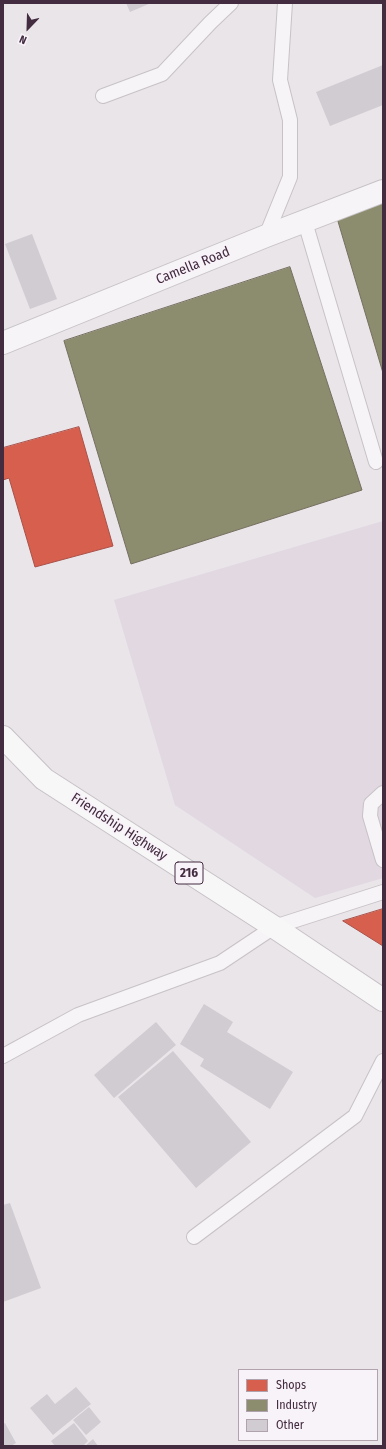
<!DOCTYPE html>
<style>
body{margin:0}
#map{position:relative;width:386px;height:1449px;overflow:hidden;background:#e9e5e9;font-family:"Fira Sans Condensed",sans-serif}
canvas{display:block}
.frame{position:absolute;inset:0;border:4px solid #432b40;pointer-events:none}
.legend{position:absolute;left:238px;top:1369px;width:140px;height:72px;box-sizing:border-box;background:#f8f3f8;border:1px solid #b0a3ae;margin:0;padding:5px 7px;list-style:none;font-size:12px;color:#432b40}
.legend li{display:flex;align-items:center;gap:8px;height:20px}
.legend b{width:20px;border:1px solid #b0a3ae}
.north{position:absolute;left:8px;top:8px;width:40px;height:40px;-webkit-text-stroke:3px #f8f3f8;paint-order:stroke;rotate:203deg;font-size:11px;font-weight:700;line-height:16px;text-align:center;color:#432b40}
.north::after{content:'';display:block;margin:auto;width:14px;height:18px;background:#432b40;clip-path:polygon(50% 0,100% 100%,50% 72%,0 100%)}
</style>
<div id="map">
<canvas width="386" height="1449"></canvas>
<div class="frame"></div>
<ul class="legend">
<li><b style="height:11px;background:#d6604d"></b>Shops</li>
<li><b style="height:11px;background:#8c8c6e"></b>Industry</li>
<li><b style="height:11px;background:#d1ccd1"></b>Other</li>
</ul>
<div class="north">N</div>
</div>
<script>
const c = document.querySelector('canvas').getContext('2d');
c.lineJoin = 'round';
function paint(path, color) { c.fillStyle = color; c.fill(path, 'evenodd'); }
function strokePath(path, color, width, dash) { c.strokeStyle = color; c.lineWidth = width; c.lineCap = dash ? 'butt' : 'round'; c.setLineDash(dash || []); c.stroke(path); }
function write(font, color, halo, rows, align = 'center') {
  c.font = font + ' "Fira Sans Condensed",sans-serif'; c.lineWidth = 4; c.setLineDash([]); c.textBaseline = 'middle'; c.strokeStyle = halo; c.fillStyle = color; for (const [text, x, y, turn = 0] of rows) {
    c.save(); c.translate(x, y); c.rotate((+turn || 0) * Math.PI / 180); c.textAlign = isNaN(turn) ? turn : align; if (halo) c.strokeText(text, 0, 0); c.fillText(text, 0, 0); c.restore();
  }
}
paint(new Path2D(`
 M383,521v357l-68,20 -140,-93 -61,-205z`), '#e1d8e1');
const shops = new Path2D(`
 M79,427l34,119 -78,21 -26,-89 -6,2v-32z
 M383,909v37l-40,-25z`);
paint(shops, '#d6604d');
strokePath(shops, '#aa5049', 1);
const industry = new Path2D(`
 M383,201v172l-46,-155z
 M290,267l72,223 -231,74 -67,-223z`);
paint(industry, '#8c8c6e');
strokePath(industry, '#766f60', 1);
paint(new Path2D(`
 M126,3h25l-21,9z
 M383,65v40l-53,21 -14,-34z
 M32,234l25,65 -27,10 -25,-65z
 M204,1004l29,18 -6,10 66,40 -23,37 -70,-43 4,-7 -24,-15z
 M156,1022l20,23 -62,53 -20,-23z
 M173,1051l78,91 -55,46 -78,-91z
 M10,1203l31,85 -38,14v-97z
 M76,1387l15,17 -38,31 -23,-27 17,-14 8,10z
 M89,1407l12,15 -15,13 -13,-15z
 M5,1423l11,20 -5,3h-8v-22z
 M74,1423l14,18 -5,5h-28l-4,-5z
 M93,1439l5,7h-13z`), '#d1ccd1');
const lane = new Path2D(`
 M103,96l59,-22 48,-51 21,-20
 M305,222l71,240
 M266,236l24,-59v-57l-10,-40 5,-77
 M383,793l-12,11 -1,12 13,44
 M3,1056l75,-41 142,-52 54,-36 109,-35
 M194,1237l161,-121 28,-55`);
const street = new Path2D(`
 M3,343l263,-107 117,-45`);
const primary = new Path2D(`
 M3,737l41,42 230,148 109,73`);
strokePath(lane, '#c7c2c6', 16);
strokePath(street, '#c7c2c6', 24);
strokePath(primary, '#c7c1c6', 24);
strokePath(lane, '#f6f4f6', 14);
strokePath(street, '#f6f4f6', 22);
strokePath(primary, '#f8f7f8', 22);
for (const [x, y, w] of [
 [189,873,28]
]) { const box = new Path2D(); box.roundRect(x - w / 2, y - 11, w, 22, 3); c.fillStyle = '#f8f3f8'; c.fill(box); strokePath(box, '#432b40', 1); }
write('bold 13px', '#432b40', null, [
 ["216",189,873]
]);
write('14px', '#432b40', '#f8f3f8', [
 ["Camella Road",193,266,-22],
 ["Friendship Highway",119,827,33]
]);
</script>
